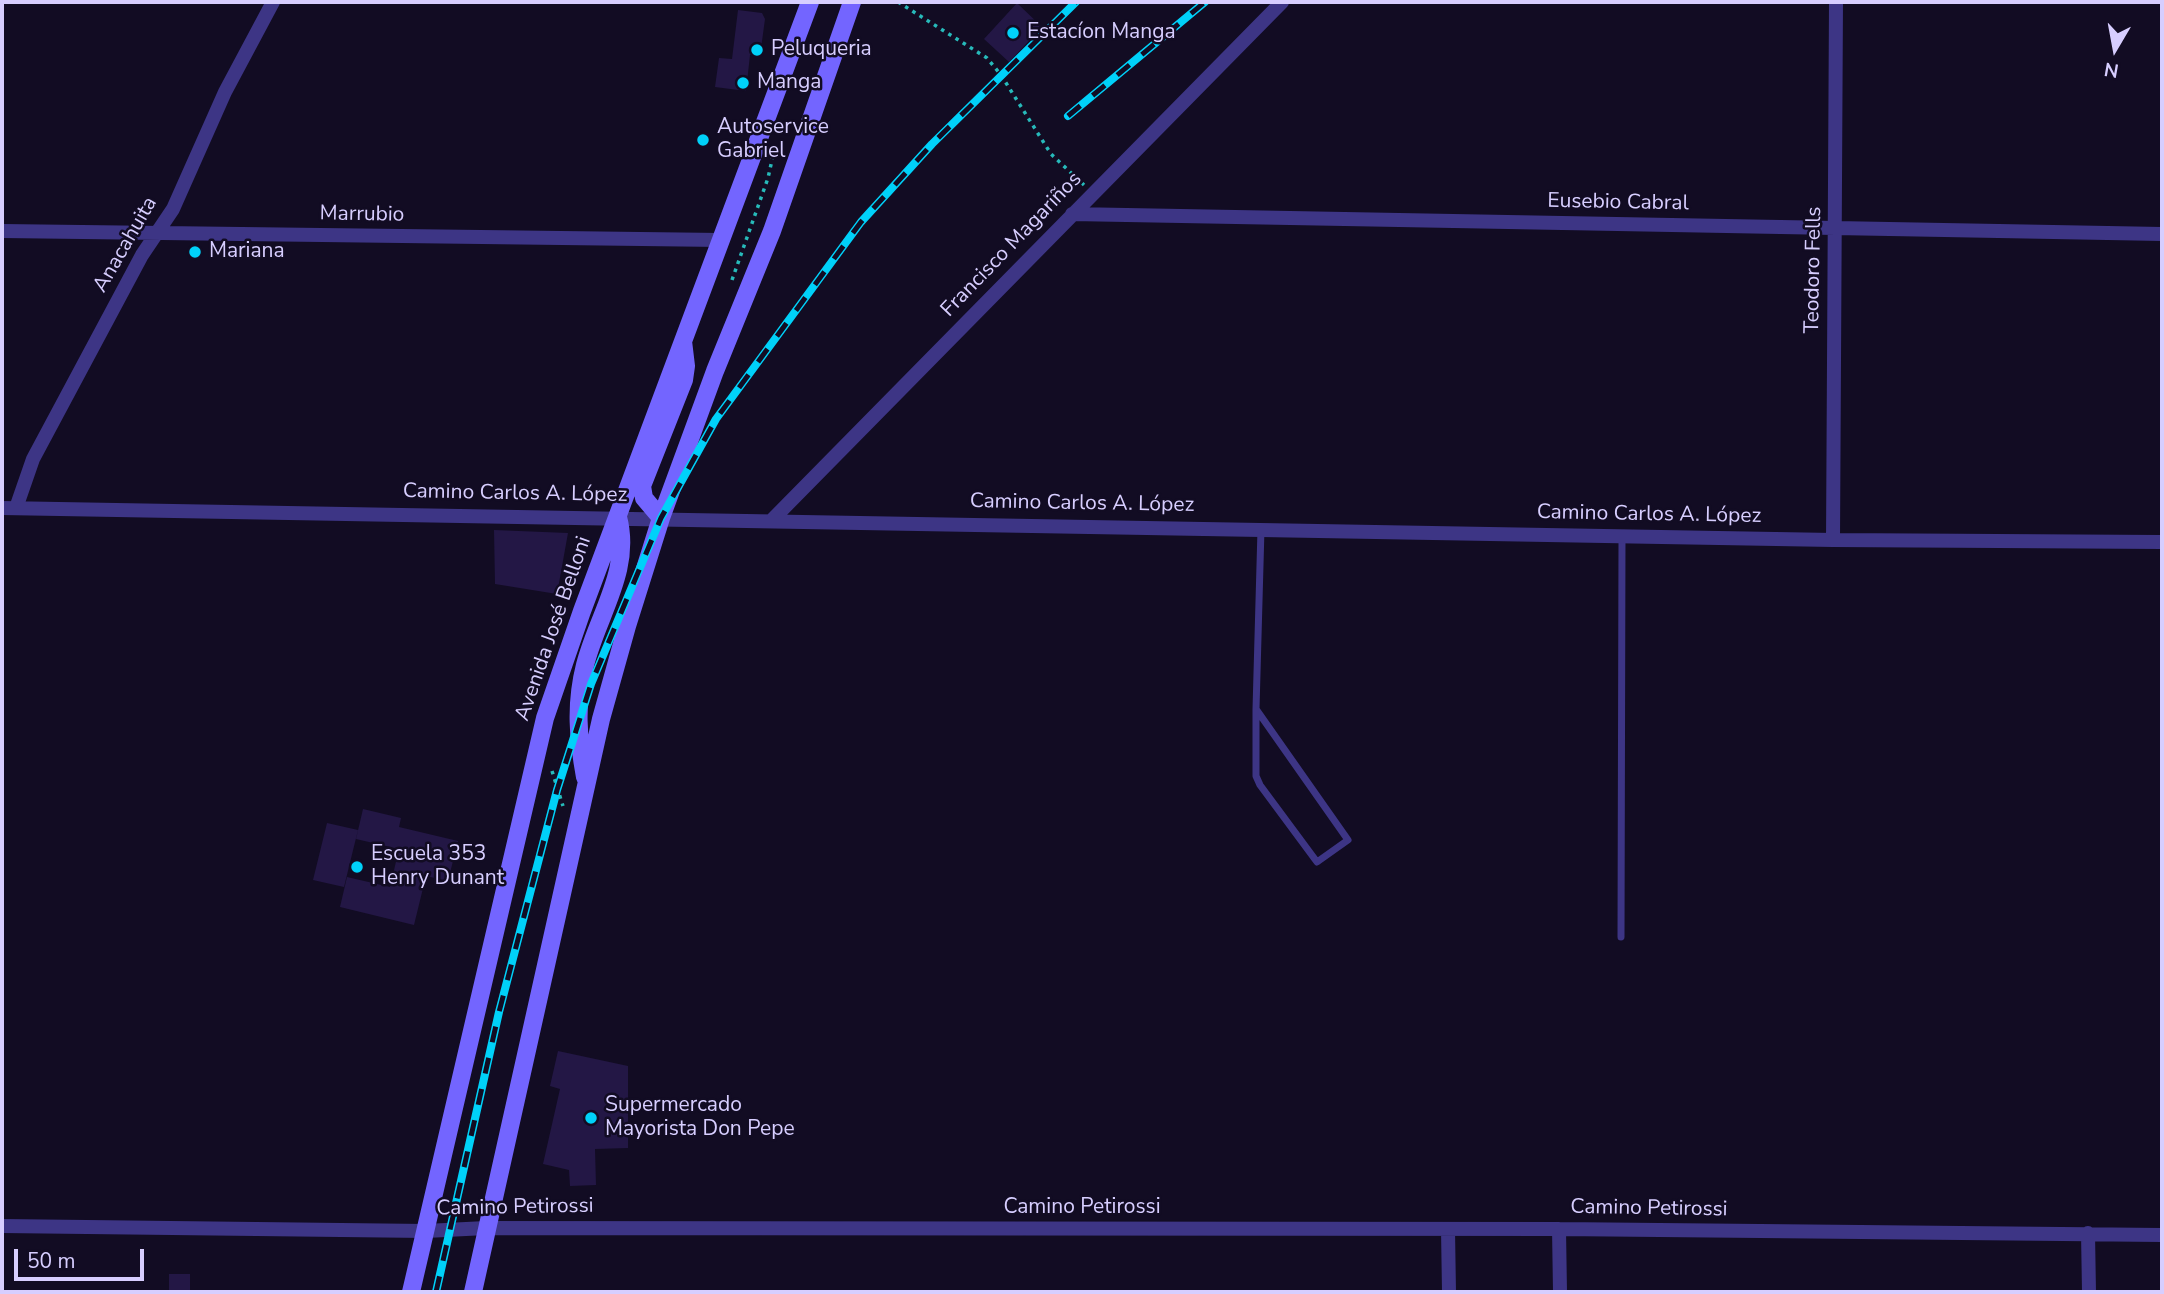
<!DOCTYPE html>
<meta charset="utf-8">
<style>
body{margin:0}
#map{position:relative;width:2164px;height:1294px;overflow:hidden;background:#120c23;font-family:"Nunito Sans",sans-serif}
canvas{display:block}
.frame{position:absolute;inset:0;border:4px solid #d7ceff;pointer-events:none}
.north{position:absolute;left:2080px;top:14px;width:70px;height:70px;-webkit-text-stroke:5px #120c23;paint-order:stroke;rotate:190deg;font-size:19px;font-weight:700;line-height:28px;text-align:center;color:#d7ceff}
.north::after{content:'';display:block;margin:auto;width:24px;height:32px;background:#d7ceff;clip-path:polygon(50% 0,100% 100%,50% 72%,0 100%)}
.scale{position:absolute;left:14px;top:1249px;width:130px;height:32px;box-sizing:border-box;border:4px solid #d7ceff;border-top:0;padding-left:9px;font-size:21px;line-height:24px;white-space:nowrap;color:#d7ceff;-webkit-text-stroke:5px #120c23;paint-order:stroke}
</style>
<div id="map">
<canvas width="2164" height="1294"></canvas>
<div class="frame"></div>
<div class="north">N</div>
<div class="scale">50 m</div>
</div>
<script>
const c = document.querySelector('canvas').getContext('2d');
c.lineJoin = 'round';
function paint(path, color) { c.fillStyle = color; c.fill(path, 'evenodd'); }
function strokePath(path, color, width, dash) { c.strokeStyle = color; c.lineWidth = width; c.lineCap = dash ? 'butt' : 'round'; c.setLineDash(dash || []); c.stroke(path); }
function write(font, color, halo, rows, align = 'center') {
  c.font = font + ' "Nunito Sans",sans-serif'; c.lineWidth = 5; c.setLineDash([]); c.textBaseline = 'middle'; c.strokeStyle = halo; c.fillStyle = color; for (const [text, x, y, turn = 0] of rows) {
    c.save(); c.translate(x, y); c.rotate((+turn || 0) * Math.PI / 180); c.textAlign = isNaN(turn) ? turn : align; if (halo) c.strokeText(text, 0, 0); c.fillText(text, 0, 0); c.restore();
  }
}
paint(new Path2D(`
 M1017,3l25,24 -33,35 -25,-23z
 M738,10l24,3 3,6 -5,37 -10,-1 -4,36 -31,-4 4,-29 13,1z
 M494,530l74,3 -11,61 -62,-10z
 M363,809l38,9 -2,9 59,14 -10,40 -22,-5 -12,49 -74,-18 7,-30 43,10 9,-38 -43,-10z
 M327,823l31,7 -14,57 -31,-7z
 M558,1051l70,15v82l-33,1 1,36 -26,1 -1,-16 -26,-6 17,-75 -10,-3z
 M169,1274h21v18h-21z`), '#231745');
strokePath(new Path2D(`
 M898,2l89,56 14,17 50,79 33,31
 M732,280l36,-102 6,-27
 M552,771l11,35`), '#27baba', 3.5, [3.5, 5]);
strokePath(new Path2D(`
 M1256,709v67l4,9 57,77 31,-22 -92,-131 5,-180
 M1621,937l1,-401`), '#3d3585', 7);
strokePath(new Path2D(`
 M1072,214l1090,20
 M2,231l719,9
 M2,508l1831,32 329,2
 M16,508l17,-49 109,-204 31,-46 52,-117 48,-90
 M773,519l509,-517
 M1833,540l3,-538
 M2,1226l424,5 60,-3 1073,1 603,6
 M1559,1229l1,63
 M1448,1230l1,62
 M2088,1233l1,59`), '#3d3585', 14);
strokePath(new Path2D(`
 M661,518l-17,-20 -2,-12 42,-106 2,-14 -3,-25
 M585,777c-7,-38 -10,-73 0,-112 13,-51 47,-95 33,-148
 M411,1292l134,-574 37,-107 228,-609
 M473,1292l128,-573 26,-93 34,-108 54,-147 57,-140 80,-229`), '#7365ff', 18);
const rail = new Path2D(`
 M1068,116l137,-114
 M436,1292l63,-280 58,-222 34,-106 70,-166 55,-99 145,-197 71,-78 144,-142`);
strokePath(rail, '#00d1f9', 8);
strokePath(rail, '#120c23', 5, [16]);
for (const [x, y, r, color] of [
 [1013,33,7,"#00d1f9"],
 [757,50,7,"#00d1f9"],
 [743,83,7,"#00d1f9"],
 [703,140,7,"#00d1f9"],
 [195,252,7,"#00d1f9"],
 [357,867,7,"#00d1f9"],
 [591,1118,7,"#00d1f9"]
]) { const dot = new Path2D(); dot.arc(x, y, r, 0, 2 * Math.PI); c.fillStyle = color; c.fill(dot); strokePath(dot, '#120c23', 2.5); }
write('21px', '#d7ceff', '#120c23', [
 ["Estacíon Manga",1027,33],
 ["Peluqueria",771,50],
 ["Manga",757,83],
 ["Autoservice",717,128],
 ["Gabriel",717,152],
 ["Mariana",209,252],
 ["Escuela 353",371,855],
 ["Henry Dunant",371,879],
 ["Supermercado",605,1106],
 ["Mayorista Don Pepe",605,1130]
], 'left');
write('21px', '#d7ceff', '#120c23', [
 ["Eusebio Cabral",1618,203,1],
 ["Marrubio",362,215,1],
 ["Anacahuita",126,245,-60],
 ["Francisco Magariños",1012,245,-46],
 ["Teodoro Fells",1814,270,-89],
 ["Camino Carlos A. López",515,494,1],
 ["Camino Carlos A. López",1082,504,1],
 ["Camino Carlos A. López",1649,515,1],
 ["Avenida José Belloni",554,629,-71],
 ["Camino Petirossi",515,1208,-1],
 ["Camino Petirossi",1082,1208],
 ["Camino Petirossi",1649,1209,1]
]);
</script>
